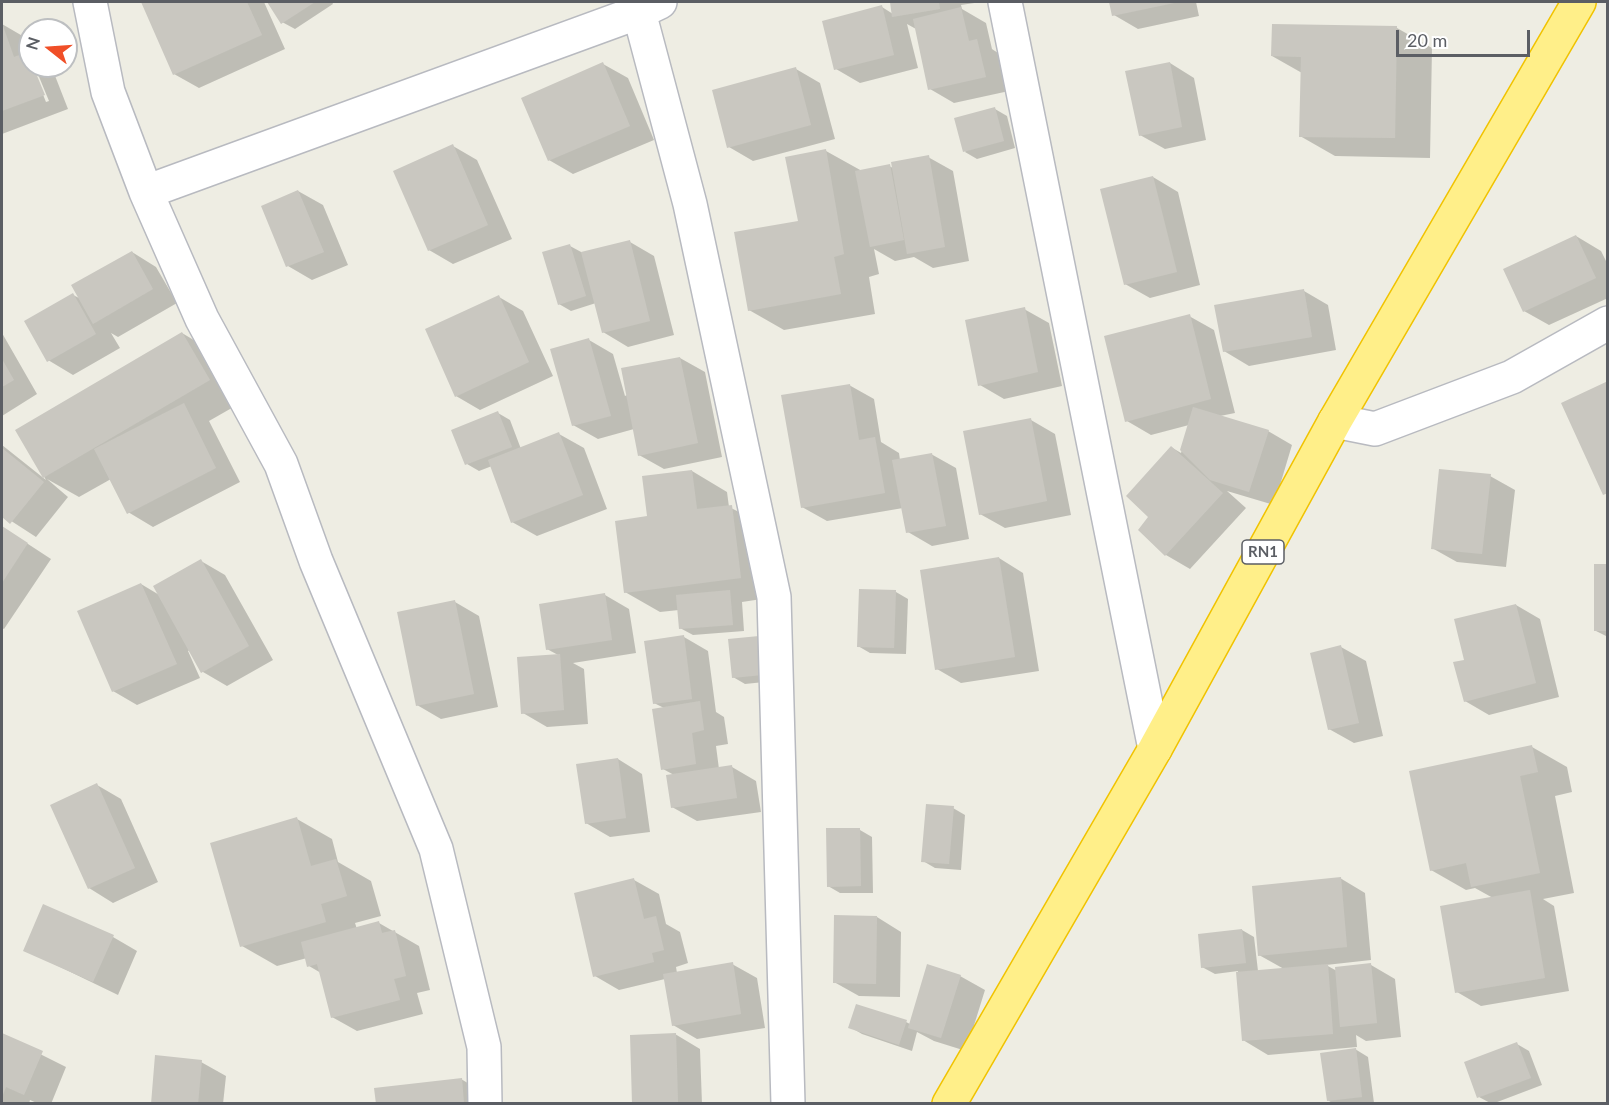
<!DOCTYPE html>
<style>
body{margin:0}
#map{position:relative;width:1609px;height:1105px;overflow:hidden;background:#eeede3;font-family:Lato,sans-serif}
canvas{display:block}
.frame{position:absolute;inset:0;border:3px solid #5b5e64;pointer-events:none}
.north{position:absolute;left:18px;top:18px;width:60px;height:60px;box-sizing:border-box;background:#fff;border:2px solid #bdbfc1;border-radius:50%;rotate:287deg;font-size:16px;font-weight:700;line-height:24px;text-align:center;color:#5b5e64}
.north::after{content:'';display:block;margin:auto;width:21px;height:27px;background:#f04f27;clip-path:polygon(50% 0,100% 100%,50% 72%,0 100%)}
.scale{position:absolute;left:1396px;top:30px;width:134px;height:27px;box-sizing:border-box;border:3px solid #5b5e64;border-top:0;padding-left:8px;font-size:18px;line-height:21px;white-space:nowrap;color:#5b5e64;-webkit-text-stroke:4px #fff;paint-order:stroke}
</style>
<div id="map">
<canvas width="1609" height="1105"></canvas>
<div class="frame"></div>
<div class="north">N</div>
<div class="scale">20 m</div>
</div>
<script>
const c = document.querySelector('canvas').getContext('2d');
c.lineJoin = 'round';
function paint(path, color) { c.fillStyle = color; c.fill(path, 'evenodd'); }
function strokePath(path, color, width, dash) { c.strokeStyle = color; c.lineWidth = width; c.lineCap = dash ? 'butt' : 'round'; c.setLineDash(dash || []); c.stroke(path); }
function write(font, color, halo, rows, align = 'center') {
  c.font = font + ' Lato,sans-serif'; c.lineWidth = 5; c.setLineDash([]); c.textBaseline = 'middle'; c.strokeStyle = halo; c.fillStyle = color; for (const [text, x, y, turn = 0] of rows) {
    c.save(); c.translate(x, y); c.rotate((+turn || 0) * Math.PI / 180); c.textAlign = isNaN(turn) ? turn : align; if (halo) c.strokeText(text, 0, 0); c.fillText(text, 0, 0); c.restore();
  }
}
paint(new Path2D(`
 M143,2h121l21,47 -86,39 -25,-14z
 M268,2h64l1,2 -38,25 -13,-7z
 M891,2h90l-20,3 1,4 24,14 6,26 9,6 8,36 -55,12 -24,-14 -14,-60 -9,-5 11,44 -58,15 -24,-14 46,-62 11,7z
 M1111,2h85l3,14 -61,13 -24,-14z
 M2,24l24,14 4,12v16l22,2 16,41 -66,25zM32,67h3l14,34 -3,1z
 M1397,28l35,20 -2,110 -95,-2 -35,-20 2,-63 -30,-17z
 M1170,63l24,15 12,62 -41,9 -25,-14z
 M603,64l25,14 26,62 -81,34 -24,-14z
 M796,69l24,14 15,56 -82,22 -24,-14z
 M995,109l12,7 8,32 -38,11 -12,-7z
 M453,146l24,14 35,79 -59,25 -24,-14z
 M826,151l36,20 27,-5 4,2 35,-11 25,14 16,90 -36,7 -19,-11 -19,4 -21,-12 5,25 -10,3 6,37 -91,16 -35,-20 50,-88z
 M1153,177l25,15 22,93 -50,13 -25,-14z
 M298,191l25,14 25,60 -36,15 -24,-14z
 M1576,236l25,15 7,14v33l-59,27 -25,-14z
 M630,242l24,14 20,79 -46,12 -25,-15 -7,-29 -25,8 -12,-7 11,-58 13,7z
 M132,252l24,15 21,36 -59,34 -7,-4 9,15 -47,27 -25,-15 25,-65 8,4z
 M1304,291l24,14 8,45 -87,16 -25,-15z
 M499,297l24,14 30,65 -73,34 -24,-14z
 M1024,309l25,14 13,63 -58,13 -24,-14z
 M1189,316l25,14 21,83 -15,3 48,15 24,14 -18,60 -47,-14 19,17 -56,61 -24,-14 -16,-38 21,-70 10,6 8,-28 -38,10 -24,-14z
 M2,333l35,61 -35,22z
 M182,333l35,21 27,47 -35,20 31,61 -87,45 -25,-15 -17,-33 -32,18 -32,-18 21,18 -32,40 -34,-22v-70l44,35 -29,-50z
 M589,340l24,14 12,42 2,-1 -5,-25 58,-12 25,14 17,85 -58,12 -25,-14 -5,-26 -36,10 -25,-14z
 M849,385l25,14 7,43 18,11 1,7 31,-6 25,14 13,71 -37,7 -24,-14 -5,-24 -76,13 -25,-14z
 M498,413l12,7 11,29 38,-15 25,14 23,61 -70,27 -25,-14 -20,-56 -13,5 -12,-7 -14,-33z
 M1031,420l24,14 16,81 -66,13 -25,-14z
 M692,471l35,21 2,15 38,19 8,71 -33,5 2,29 -51,4 -13,-7 -1,-18 -19,2 -35,-20 24,-75z
 M1490,476l25,14 -9,77 -49,-5 -25,-14z
 M2,527l49,32 -47,70 -2,-1z
 M999,558l24,15 16,98 -78,12 -24,-14z
 M201,561l24,14 48,85 -46,26 -24,-14 -13,-22 -2,1 12,27 -63,27 -24,-14 28,-107 20,12z
 M1608,566v71l-12,-6z
 M861,591l35,1 12,7 -2,55 -36,-1 -12,-7z
 M605,595l24,14 7,44 -63,10 11,6 4,55 -41,3 -24,-14 35,-58 -11,-6z
 M455,602l24,14 19,91 -57,12 -24,-14z
 M1516,605l24,14 19,78 -70,18 -24,-14 1,-40z
 M684,637l24,14 8,61 8,5 4,27 -12,2 3,23 13,-2 24,14 5,31 -64,9 -25,-14 2,-32 -11,-6 1,-61 -10,-5z
 M730,641l44,40 -29,3 -12,-7z
 M1341,647l25,14 17,75 -29,7 -25,-14z
 M1532,747l35,20 5,25 -17,4 19,97 -31,6 11,7 15,85 -88,15 -24,-14 36,-94 -18,-10 -9,2 -35,-20z
 M618,759l24,15 8,58 -40,5 -24,-14z
 M97,785l24,14 37,83 -45,21 -24,-15z
 M953,808l12,7 -4,55 -26,-2 -12,-7z
 M297,819l35,20 6,23 33,19 10,35 -26,7 2,6 22,-6 40,23 11,44 -13,3 6,21 -66,17 -25,-14 -11,-44 -12,-7 -2,-8 -30,8 -35,-20z
 M860,830l12,7 1,56h-33l-12,-7z
 M1340,878l25,15 6,67 -45,5 11,6 34,-6 24,14 6,58 -35,4 -10,-6 1,12 -89,8 -25,-15 -5,-69 -23,3 -13,-7 40,-37 12,7 4,34 26,-2 -25,-14z
 M634,880l25,14 7,30 14,8 8,31 -12,4 1,6 55,-9 25,14 8,50 -68,11 -24,-14 -8,-46 -46,11 -24,-14z
 M877,917l24,15 -1,65 -41,-1 -25,-14z
 M113,937l24,14 -19,44 -93,-45z
 M960,976l25,14 -19,61 -32,-10 -17,-9 -5,19 -50,-17 -12,-7 56,-5 4,2z
 M675,1034l25,15 2,55h-68z
 M2,1035l64,32 -15,37h-12l-9,-4 -1,4h-27z
 M1517,1044l12,7 13,34 -50,19 -13,-7z
 M1355,1049l13,8 6,46 -41,1 -5,-4z
 M201,1062l25,14 -3,28h-71z
 M461,1079l25,15 1,10h-110z`), '#0003');
paint(new Path2D(`
 M141,2h106l15,33 -89,40z
 M267,2h48l-34,22z
 M890,2h49l1,7 -48,8z
 M1109,2h65v1l-62,13z
 M882,5l12,50 -60,15 -12,-49z
 M961,7l8,34 8,-2 9,38 -58,13 -15,-71z
 M2,23l12,34 14,-5 2,14h3l12,29 -43,16z
 M1272,24l125,2 -2,112 -96,-1 2,-80 -30,-1z
 M603,62l27,64 -82,35 -27,-63z
 M1170,62l12,65 -43,9 -14,-65z
 M796,67l15,58 -84,23 -15,-58z
 M995,107l9,34 -41,11 -9,-34z
 M453,144l35,81 -60,26 -35,-80z
 M826,149l18,105 -10,3 7,37 -93,17 -14,-79 64,-11 -13,-64z
 M929,155l16,92 -38,7 -16,-92z
 M890,164l14,76 -34,7 -15,-76z
 M1153,176l24,96 -53,13 -24,-96z
 M298,190l26,62 -38,15 -25,-61z
 M1576,235l20,43 -73,34 -20,-43z
 M630,240l20,81 -48,12 -21,-81z
 M570,244l16,52 -28,9 -16,-53z
 M132,251l21,38 -60,35 -22,-39z
 M1304,289l8,48 -89,15 -9,-47z
 M73,293l23,41 -49,28 -23,-41z
 M499,295l30,67 -74,35 -30,-68z
 M1025,307l13,65 -60,14 -13,-66z
 M1190,314l21,85 -86,23 -21,-86z
 M182,332l28,48 -167,98 -28,-48z
 M589,338l22,78 -39,10 -22,-77z
 M680,357l18,86 -60,13 -17,-88z
 M2,359l12,21 -12,7z
 M1608,381v112l-5,2 -42,-92z
 M850,384l9,56 16,-3 10,56 -84,15 -20,-113z
 M184,403l32,65 -89,46 -33,-65z
 M1193,407l76,23 -20,62 -39,-12 -30,-30z
 M498,411l14,36 -47,18 -14,-35z
 M1031,418l16,83 -68,14 -16,-84z
 M559,432l24,63 -72,28 -23,-63z
 M1171,446l52,47 -58,63 -27,-26 10,-13 -22,-21z
 M2,448l42,34 -34,42 -8,-7z
 M932,453l14,73 -40,7 -14,-73z
 M1439,469l52,5 -9,80 -51,-5z
 M692,470l5,39 35,-4 9,73 -117,15 -9,-72 32,-5 -5,-40z
 M2,526l26,17 -26,40z
 M999,557l16,100 -80,13 -15,-100z
 M201,559l48,87 -48,27 -48,-87z
 M1594,564h14v67h-14z
 M141,583l36,81 -65,28 -35,-81z
 M859,589l37,1 -2,58 -37,-1z
 M730,590l3,35 -54,4 -3,-34z
 M605,593l7,47 -66,10 -7,-46z
 M455,600l19,94 -58,12 -19,-94z
 M1516,604l20,79 -72,19 -11,-40 11,-2 -10,-41z
 M684,635l8,64 -39,5 -9,-63z
 M759,636l3,39 -30,3 -4,-39z
 M1341,645l18,78 -31,7 -18,-77z
 M560,654l4,56 -43,4 -4,-57z
 M700,701l4,29 -12,3 4,31 -35,6 -9,-61z
 M1532,745l6,27 -18,4 20,97 -69,14 -5,-24 -36,8 -21,-100z
 M618,758l8,60 -41,6 -9,-60z
 M732,765l5,33 -66,10 -5,-33z
 M97,783l38,85 -47,21 -38,-84z
 M926,804l28,2 -5,58 -28,-2z
 M297,817l14,49 25,-7 11,37 -26,8 5,18 -86,25 -30,-104z
 M826,828h34l1,58 -34,1z
 M1341,877l6,70 -89,9 -6,-70z
 M634,878l10,41 12,-3 8,34 -12,3 2,9 -61,15 -19,-84z
 M1530,890l15,88 -90,15 -15,-87z
 M43,904l71,31 -21,47 -70,-31z
 M834,915l43,1 -1,68 -43,-1z
 M379,921l3,12 13,-3 11,46 -12,3 6,21 -69,18 -14,-54 -10,3 -6,-25z
 M1242,929l4,34 -45,5 -3,-34z
 M733,962l8,52 -69,12 -9,-52z
 M1371,963l6,60 -37,4 -5,-60z
 M927,964l34,11 -20,63 -33,-10z
 M1328,964l5,70 -91,7 -6,-69z
 M856,1004l51,16 -8,25 -51,-17z
 M2,1033l41,18 -19,44 -18,-8 -4,10z
 M676,1033l2,69 -46,2 -2,-69z
 M1517,1042l14,36 -54,20 -13,-36z
 M1356,1048l6,49 -35,4 -7,-48z
 M155,1055l47,5 -4,44h-47z
 M462,1078l2,26h-88l-2,-16z`), '#c9c7c0');
const street = new Path2D(`
 M90,2l18,90 38,100 56,127 79,145 35,97 120,288 48,198 1,57
 M633,2l6,10 51,192 84,393 14,507
 M1005,2l150,747
 M146,192l493,-180 21,-10
 M1335,421l40,8 137,-52 96,-54`);
const highway = new Path2D(`
 M949,1104l206,-355 180,-328 244,-419`);
strokePath(street, '#b8bac0', 36);
strokePath(highway, '#f1c300', 36);
strokePath(street, '#fff', 33);
strokePath(highway, '#ffef89', 33);
for (const [x, y, w] of [
 [1263,552,42]
]) { const box = new Path2D(); box.roundRect(x - w / 2, y - 12, w, 24, 4.5); c.fillStyle = '#fff'; c.fill(box); strokePath(box, '#5b5e64', 1.5); }
write('bold 15px', '#5b5e64', null, [
 ["RN1",1263,552]
]);
</script>
